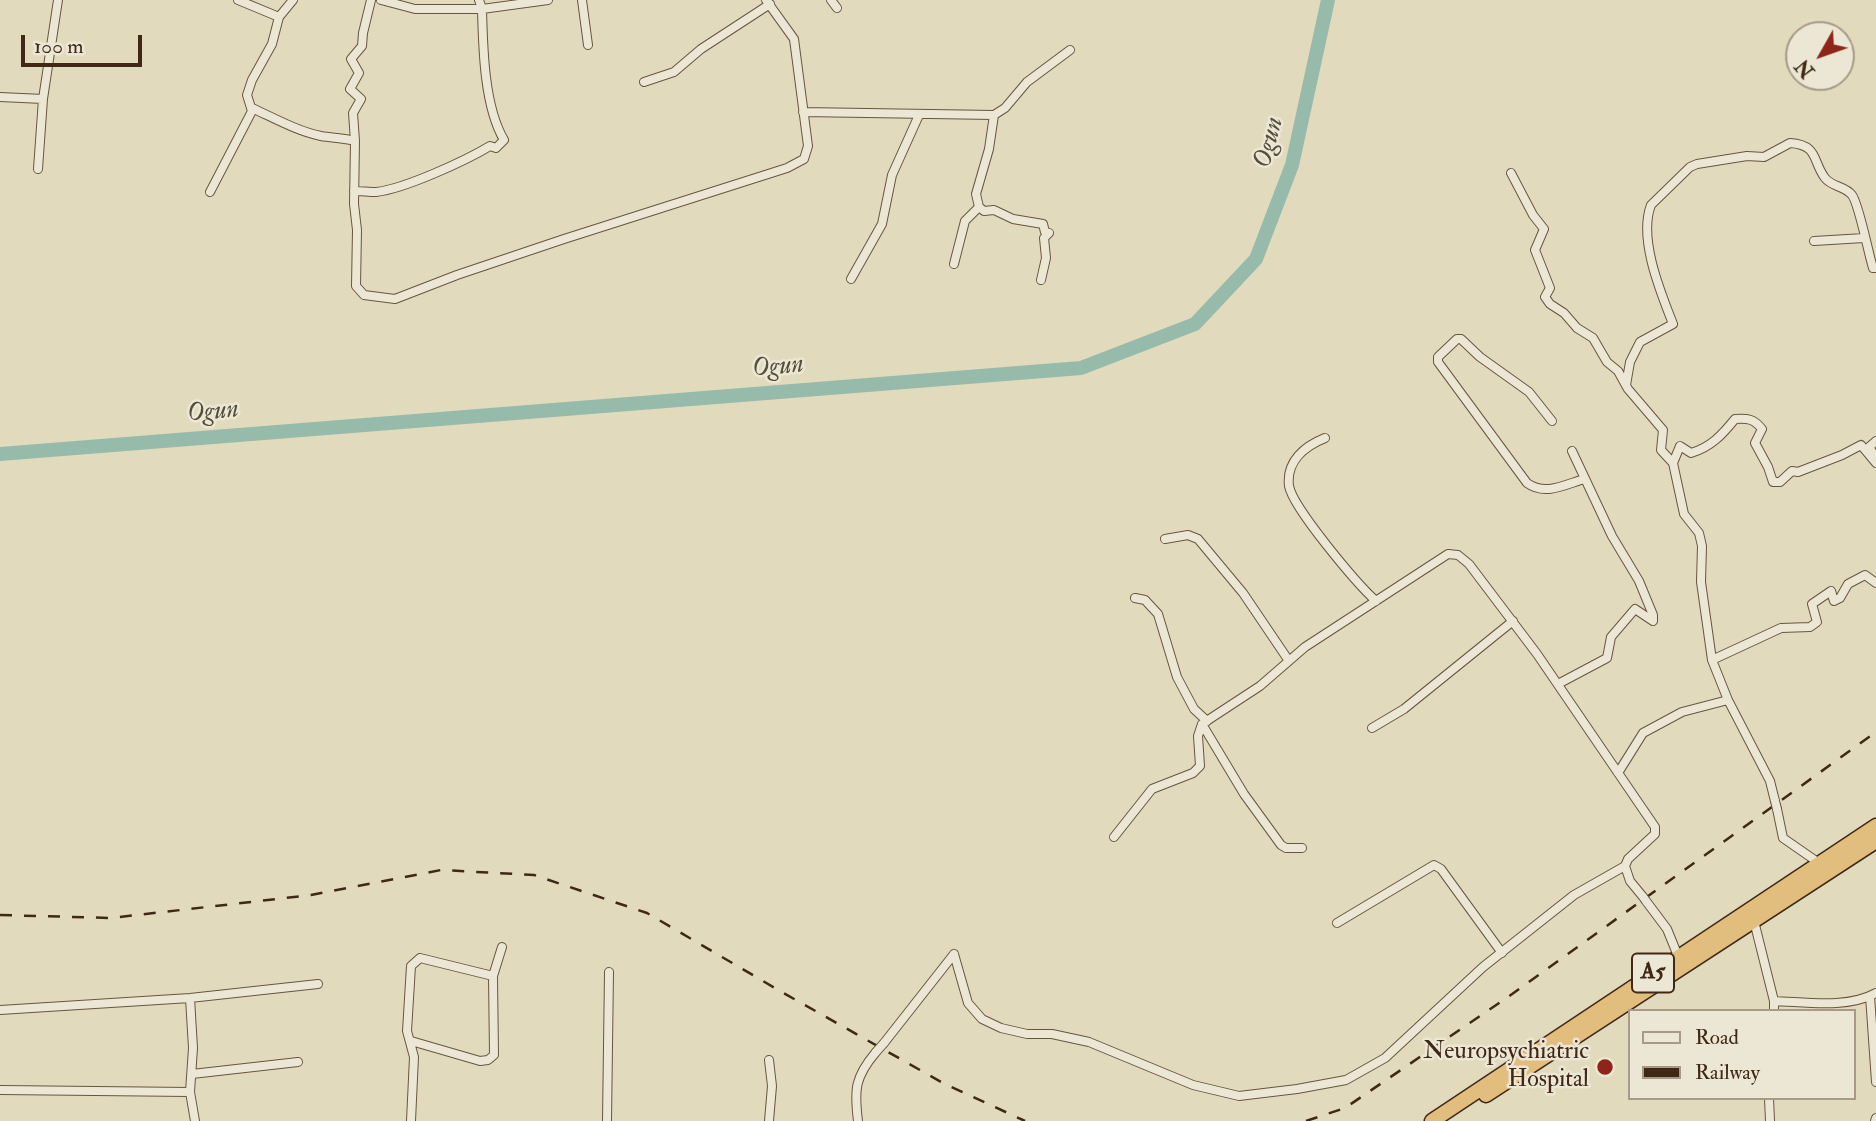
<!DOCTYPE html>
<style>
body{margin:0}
#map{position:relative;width:1876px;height:1121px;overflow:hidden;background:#e2dabd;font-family:"IM FELL Double Pica",serif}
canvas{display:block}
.legend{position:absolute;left:1628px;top:1009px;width:228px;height:91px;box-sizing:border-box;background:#ece7d4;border:2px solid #a79b88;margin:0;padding:9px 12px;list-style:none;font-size:21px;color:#3f2916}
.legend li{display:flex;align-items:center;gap:14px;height:35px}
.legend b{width:35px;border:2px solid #a79b88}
.north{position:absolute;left:1785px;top:21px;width:70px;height:70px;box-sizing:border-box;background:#ece7d4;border:2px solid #a79b88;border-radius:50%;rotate:230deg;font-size:19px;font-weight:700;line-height:28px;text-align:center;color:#3f2916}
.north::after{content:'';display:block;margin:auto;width:24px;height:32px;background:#8f2418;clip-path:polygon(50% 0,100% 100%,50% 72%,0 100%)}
.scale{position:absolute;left:21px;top:35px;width:121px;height:32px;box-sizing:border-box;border:4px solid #3f2916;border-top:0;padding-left:9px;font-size:21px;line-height:24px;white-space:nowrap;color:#3f2916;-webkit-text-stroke:5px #ece7d4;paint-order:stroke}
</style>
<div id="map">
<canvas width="1876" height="1121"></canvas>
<ul class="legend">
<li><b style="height:9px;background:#ece7d4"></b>Road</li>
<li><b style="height:9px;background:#3f2916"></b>Railway</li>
</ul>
<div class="north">N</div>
<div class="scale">100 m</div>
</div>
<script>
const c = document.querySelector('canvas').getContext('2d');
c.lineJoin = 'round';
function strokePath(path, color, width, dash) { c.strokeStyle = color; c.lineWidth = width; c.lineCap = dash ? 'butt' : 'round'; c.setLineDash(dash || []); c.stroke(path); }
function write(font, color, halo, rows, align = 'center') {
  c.font = font + ' "IM FELL Double Pica",serif'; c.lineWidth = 5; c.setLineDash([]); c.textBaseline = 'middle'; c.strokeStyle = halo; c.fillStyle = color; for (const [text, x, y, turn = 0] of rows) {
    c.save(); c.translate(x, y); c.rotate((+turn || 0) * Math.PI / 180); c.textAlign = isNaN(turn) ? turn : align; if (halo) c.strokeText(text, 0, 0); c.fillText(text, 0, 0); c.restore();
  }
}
strokePath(new Path2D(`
 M0,454l1081,-86 114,-44 61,-65 36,-94 36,-165`), '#96bbaa', 14);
const street = new Path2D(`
 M238,0l41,17
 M371,0l-8,33 -1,13 -11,13 8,14 -9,16 11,10 -8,14 2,28 -1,63 3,26 -1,56 8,9 31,4 62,-24 107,-36 223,-71 17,-9 4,-13 -14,-107 -28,-39
 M381,0l34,9h67l-3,-9
 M582,0l6,45
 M831,0l6,8
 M644,82l30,-10 27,-23 69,-45
 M0,97l43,2
 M252,111v-3c22,10 45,23 69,28 12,2 23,2 34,5
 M803,112l191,3
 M38,169l5,-70 15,-99
 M1511,173l22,42 11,14 -9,21 15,38 -5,9 5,7 14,9 13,15 16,10 14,24 11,9 10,18 35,41 -2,20 12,13 11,51 15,19 3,13 -1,36 11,78 16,40 42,81 5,20
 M354,191c7,0 15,1 22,1 28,-3 89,-31 114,-46l6,2 8,-8c-20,-34 -21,-92 -22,-131l66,-9
 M210,192l42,-81 -5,-16 5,-15 20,-36 7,-27 14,-17
 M979,207l5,4 10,-1 19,9 30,5 2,8 4,1 -5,5 2,20 -5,22
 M1814,241l50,-3
 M954,264l11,-43 14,-14 -3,-13 13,-45 5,-34 11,-7 22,-26 43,-32
 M851,279l31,-55 10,-49 27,-60
 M1626,385l4,-23 10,-20 33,-18c-12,-31 -35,-85 -22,-119l39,-38 7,-3 50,-8 17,1 26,-14c29,2 22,18 35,35 7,9 20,8 27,17 7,9 16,57 21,73h3
 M1552,421l-23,-29 -49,-35 -19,-18h-4l-19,18v5l89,121c18,13 37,2 57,-4
 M1325,438c-20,8 -39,23 -36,48 4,22 68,98 87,115
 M1875,456l-6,-9 7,-6
 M1673,463l7,-17 11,7c20,-6 31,-18 44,-34 13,-1 19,0 27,10l-7,14 13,24 5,15h7l12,-11 6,1 44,-17 19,-10 15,18
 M1165,539l23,-4 10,4 45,54 46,68
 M1135,598l10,2 13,14 19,63 17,32 13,12
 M1712,660l69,-32 29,-1 7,-5 -5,-18 19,-13 3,10 6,-3 8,-14 17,-9 11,8
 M1558,684l49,-26 4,-21 24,-28 18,12v-6l-14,-34 -27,-45 -40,-85
 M1202,724l42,70 37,51 5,3h16
 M1372,728l32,-19 109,-88
 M1618,773l25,-40 39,-21 46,-12
 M1777,809l6,29 36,25
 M1114,837l38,-48 41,-16 7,-7 -2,-30 4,-12 58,-38 45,-39 143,-93 10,1 11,9 68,90 118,173v7l-27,25 -3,7 5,15 14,17
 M1646,901l21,28 11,27
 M1754,921l20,80v10
 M1337,923l97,-58 7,4 61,84
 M954,954l14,49 14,16 19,9 26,6h25l37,8 104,43 46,11 58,-7 49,-9 39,-22 98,-91 91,-72 51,-29
 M1870,996l6,86
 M190,998l3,50 -3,44 5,29
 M1774,1001c32,1 73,8 102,-8
 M0,1010l190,-12 128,-14
 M411,1041l69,20 8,-1 6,-5 -1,-79 9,-29
 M884,1043l70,-89
 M769,1060l3,26 -3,35
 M192,1074l106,-12
 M0,1090l190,2
 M1769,1098l1,23
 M411,1121l3,-64 -7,-26 4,-65 9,-8 73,18
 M607,1121l2,-149
 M858,1121c-4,-32 -3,-44 18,-69
 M1875,1121l1,-3`);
const highway = new Path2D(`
 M1486,1095l390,-254
 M1432,1121l444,-295`);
strokePath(street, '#685540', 10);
strokePath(highway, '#3f2916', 17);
strokePath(street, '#ece7d4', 8);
strokePath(highway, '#e1bd7e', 14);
strokePath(new Path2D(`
 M0,915l111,3 200,-23 130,-25 93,5 113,38 133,78 163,92 82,38
 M1306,1121l39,-13 163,-111 368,-265`), '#3f2916', 2.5, [12, 12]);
const streetBridge = new Path2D(`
 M1775,801l2,8
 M1644,898l2,3
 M876,1052l8,-9`);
strokePath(streetBridge, '#685540', 10, []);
strokePath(streetBridge, '#ece7d4', 8);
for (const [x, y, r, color] of [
 [1605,1067,9,"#8f2418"]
]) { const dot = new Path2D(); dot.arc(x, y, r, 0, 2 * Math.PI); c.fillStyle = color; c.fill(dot); strokePath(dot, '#ece7d4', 2.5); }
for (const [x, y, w] of [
 [1653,973,42]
]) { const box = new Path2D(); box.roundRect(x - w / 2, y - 19.5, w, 39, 5); c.fillStyle = '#ece7d4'; c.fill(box); strokePath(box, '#3f2916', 2); }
write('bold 23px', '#3f2916', null, [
 ["A5",1653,973]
]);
write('24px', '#3f2916', '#ece7d4', [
 ["Neuropsychiatric",1589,1053],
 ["Hospital",1589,1081]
], 'right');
write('italic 26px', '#554e3b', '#ece7d4', [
 ["Ogun",1270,143,-75],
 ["Ogun",778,368,-5],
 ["Ogun",213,413,-5]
]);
</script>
